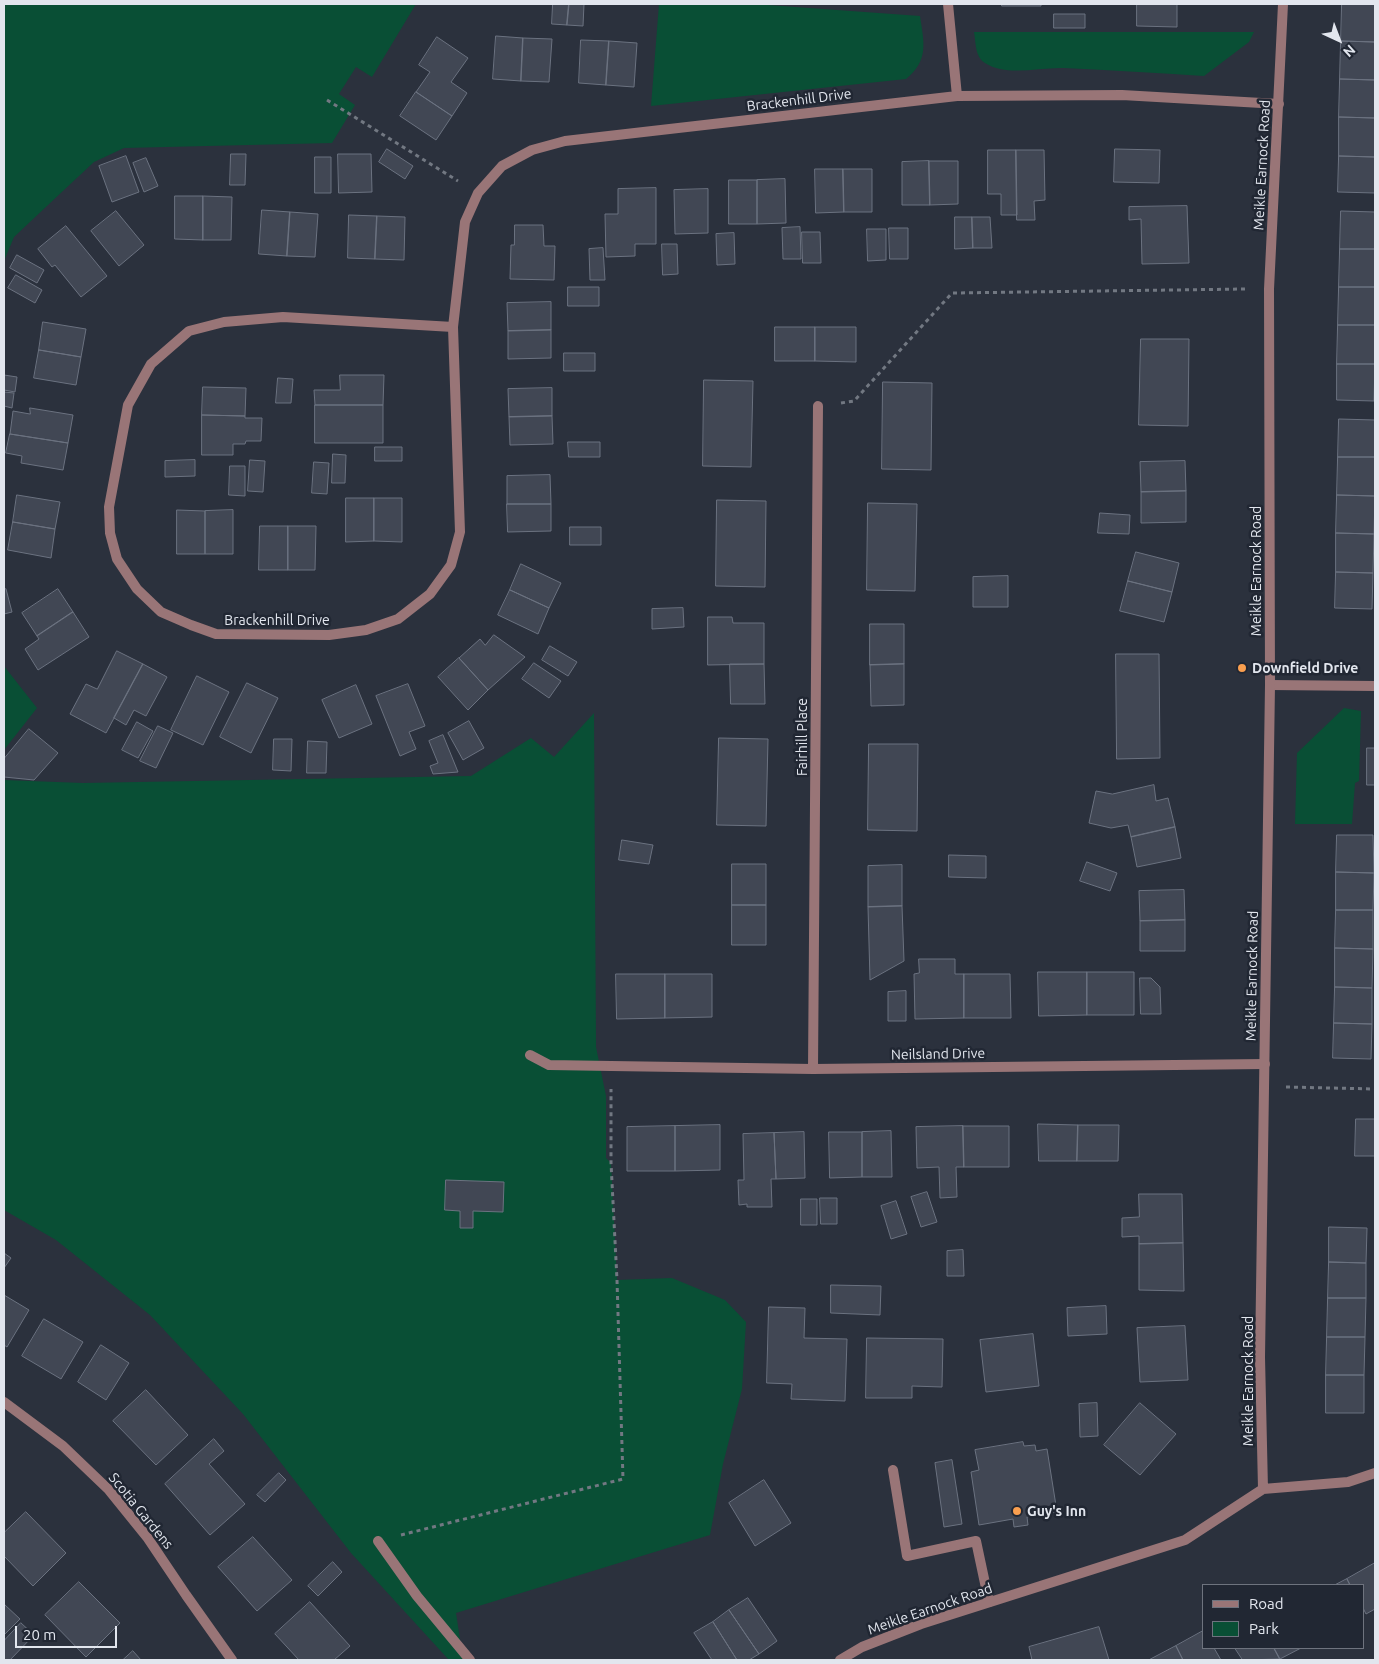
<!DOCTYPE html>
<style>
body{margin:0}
#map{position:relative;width:1379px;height:1664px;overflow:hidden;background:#2b313d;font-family:Ubuntu,sans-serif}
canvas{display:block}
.frame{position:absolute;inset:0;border:5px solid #e2e6ee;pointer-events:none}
.legend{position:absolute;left:1202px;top:1584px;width:162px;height:65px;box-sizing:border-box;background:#212733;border:1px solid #6e737e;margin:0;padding:6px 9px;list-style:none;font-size:15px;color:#e2e6ee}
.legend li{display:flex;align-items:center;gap:10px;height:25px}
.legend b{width:25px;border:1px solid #6e737e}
.north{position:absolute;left:1314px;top:15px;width:50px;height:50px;-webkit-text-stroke:4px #212733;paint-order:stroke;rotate:137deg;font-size:14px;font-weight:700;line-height:20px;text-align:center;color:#e2e6ee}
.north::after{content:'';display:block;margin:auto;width:18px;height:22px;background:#e2e6ee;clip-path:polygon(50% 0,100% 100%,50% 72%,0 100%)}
.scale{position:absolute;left:15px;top:1626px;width:102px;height:22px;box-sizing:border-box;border:2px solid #e2e6ee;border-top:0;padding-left:6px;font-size:15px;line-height:18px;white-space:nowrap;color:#e2e6ee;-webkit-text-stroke:4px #212733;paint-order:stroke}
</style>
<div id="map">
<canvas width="1379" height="1664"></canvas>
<div class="frame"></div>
<ul class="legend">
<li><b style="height:6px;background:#997577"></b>Road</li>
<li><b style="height:14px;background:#094f35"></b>Park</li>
</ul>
<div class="north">N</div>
<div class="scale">20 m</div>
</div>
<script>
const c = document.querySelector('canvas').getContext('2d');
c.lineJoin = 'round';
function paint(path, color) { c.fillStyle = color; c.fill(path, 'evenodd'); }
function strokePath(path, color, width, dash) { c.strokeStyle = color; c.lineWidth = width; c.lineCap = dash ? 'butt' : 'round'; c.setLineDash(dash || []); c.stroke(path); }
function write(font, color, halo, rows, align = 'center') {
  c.font = font + ' Ubuntu,sans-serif'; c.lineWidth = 5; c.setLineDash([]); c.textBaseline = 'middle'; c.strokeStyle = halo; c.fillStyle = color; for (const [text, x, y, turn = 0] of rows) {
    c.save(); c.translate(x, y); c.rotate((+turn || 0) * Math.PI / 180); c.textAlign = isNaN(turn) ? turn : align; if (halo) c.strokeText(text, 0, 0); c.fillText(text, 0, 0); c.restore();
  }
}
paint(new Path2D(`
 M4,4h412l-44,73 -16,-10 -17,27 16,11 -23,38 -208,5 -30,14 -30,28 -50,47 -10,24z
 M659,4h95l166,12c4,27 9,44 -14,63l-255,27z
 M974,32h280l-5,10 -45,34c-47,-3 -93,-6 -140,-8 -25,-1 -57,9 -79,-5 -10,-6 -9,-20 -11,-31z
 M4,666l33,42 -33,42z
 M1344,708l17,3 -2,70 -4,2 -3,41h-57l2,-71z
 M594,713l2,334 10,49v62l5,5 6,117 55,-2 53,22 21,22 -4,67 -19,75 -13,71 -254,78 6,39 8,8h-21l-98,-107 -108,-139 -93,-99 -94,-75 -52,-30v-430l79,3 388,-7 60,-38 23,19z`), '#094f35');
const building = new Path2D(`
 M553,4h16l-2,21 -15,-1z
 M569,4h15l-1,22 -16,-1z
 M1002,4h39v2h-39z
 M1137,4h40v23l-40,-1z
 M1342,4h33v38l-34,-1z
 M1054,14h31v14h-31z
 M496,36l27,2 -2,43 -28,-2z
 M437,37l31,21 -17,24 16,11 -15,23 -36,-24 14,-20 -11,-7z
 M523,38l29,1 -3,43 -28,-1z
 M581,40l28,1 -3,44 -27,-2z
 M609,41l28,2 -3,44 -28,-2z
 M1341,41l34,1v38l-35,-1z
 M1340,79l35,1v38l-36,-1z
 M416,92l36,24 -16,24 -36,-24z
 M1339,117l36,1v39l-36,-1z
 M387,149l26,17 -8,13 -26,-17z
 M1115,149l45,1 -1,33 -45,-1z
 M988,150h28l1,65h-16v-21h-13z
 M1016,150h28l1,50 -11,1 1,19h-18z
 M231,154h15l-1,31h-15z
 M338,154h33l1,38 -33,1z
 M126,156l13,36 -27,10 -13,-36z
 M1339,156l36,1v36l-37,-1z
 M315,157h16v36h-16z
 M146,158l12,28 -14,6 -11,-29z
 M929,161l1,44h-28v-43z
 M929,161h29v43l-28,1z
 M815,169h28l1,43 -28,1z
 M843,169h29v43h-28z
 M785,179l1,44 -29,1v-44z
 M729,180h28v44h-28z
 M656,188v56h-21v12l-29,1 -1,-43h13v-25z
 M708,189v44l-33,1 -1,-44z
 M175,196h28v44l-28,-1z
 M203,196l29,1 -1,43h-28z
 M1187,206l2,57 -47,1 -1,-45 -12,1v-13z
 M262,210l28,2 -3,44 -28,-2z
 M116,211l28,34 -25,21 -28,-35z
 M1341,211l34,1v37h-35z
 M290,212l28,2 -3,43 -28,-1z
 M349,215l28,1 -2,43 -27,-1z
 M377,216l28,1 -1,43 -29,-1z
 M955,217h17l1,31 -18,1z
 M972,217h18l2,31h-19z
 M515,225h28l1,21h11l-1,34 -44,-1 1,-34h3z
 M66,226l41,50 -26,21 -26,-32 -3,2 -14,-18z
 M800,227l1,32h-18l-1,-31z
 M889,228h19v31h-18z
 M867,229h19v31l-18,1z
 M802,232h18l1,31h-18z
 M734,233l1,31 -18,1 -1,-31z
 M662,244h15l1,30 -15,1z
 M603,248l2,32h-15l-1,-31z
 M1340,249h35v38h-36z
 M17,255l27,15 -7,13 -27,-15z
 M16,275l26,15 -7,13 -27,-15z
 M568,287h31v19h-31z
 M1339,287h36v38h-37z
 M551,302v28l-43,1 -1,-28z
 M43,322l43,7 -5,28 -42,-7z
 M1338,325h37v39h-38z
 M775,327h40v34h-40z
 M815,327h41v35l-41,-1z
 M551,330v28l-43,1v-28z
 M1141,339h48l-1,87 -49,-1z
 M39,350l42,7 -5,28 -42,-7z
 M564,353h31v18h-31z
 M1337,364h38l-1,37 -37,-1z
 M4,375l13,2 -2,15 -11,-2z
 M340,375h44l-1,30h-68l-1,-15h26z
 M278,378l15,1 -2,24h-15z
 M704,380l49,1 -2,86 -48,-1z
 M883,382l49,1 -1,87 -49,-1z
 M203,387l43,1 -1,28 -43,-1z
 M552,388v28l-43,1 -1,-28z
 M4,392l10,1 -2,15 -8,-2z
 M315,405h68v38h-68z
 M30,408l43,7 -5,28 -58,-9 3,-23 17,3z
 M202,415l43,1v2h17l-1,23h-15l-1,3h-12v11h-31z
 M552,416l1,28 -43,1 -1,-28z
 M1339,419l36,1v37h-37z
 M10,434l58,9 -5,27 -42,-7 1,-7 -16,-3z
 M568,442h32v15h-31z
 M375,447h27v14h-27z
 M333,454l13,1 -1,28h-13z
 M1338,457h37v39l-38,-1z
 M195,460v16l-30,1v-16z
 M250,460l15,1 -2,31 -15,-1z
 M1185,461l1,30 -45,1 -1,-30z
 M314,462l15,1 -2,31 -15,-1z
 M230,466h15v30l-16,-1z
 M550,475l1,29h-44v-28z
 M1186,491v31l-45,1v-31z
 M17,495l43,7 -5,27 -42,-7z
 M1337,495l38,1 -1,38 -38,-1z
 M346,498h28v43l-28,1z
 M374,498h28v44l-28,-1z
 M717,500l49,1 -1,86 -49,-1z
 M868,503l49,1 -2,87 -48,-1z
 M507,504h44v27l-43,1z
 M177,510l28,1v43h-28z
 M233,510v44h-28v-43z
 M1100,513l30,2 -1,19 -31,-1z
 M13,522l42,7 -4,29 -43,-8z
 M260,526h28v44h-29z
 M288,526h28l-1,44h-27z
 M570,527h31v18h-31z
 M1336,533l38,1 -1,39 -37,-1z
 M1136,552l43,11 -7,29 -44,-11z
 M521,564l40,19 -12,25 -39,-18z
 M1336,572l37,1 -1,36 -37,-1z
 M1008,576v31h-35v-30z
 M1128,581l44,11 -8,30 -44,-11z
 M6,589l6,23 -8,2v-24z
 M58,589l15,23 -36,24 -15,-23z
 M510,590l39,18 -11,26 -40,-19z
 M683,608l1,19 -32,2v-20z
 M73,612l16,25 -51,33 -13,-21 14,-10 -2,-3z
 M708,617h24l1,6h31v41l-56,1z
 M870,624h34v40l-34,1z
 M494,635l31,22 -37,33 -29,-32 21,-19 5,6z
 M550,646l27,16 -9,14 -26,-16z
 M117,651l26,13 -37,69 -36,-19 16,-30 11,5z
 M1116,654h43l1,104 -43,1z
 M459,658l29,32 -20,20 -30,-33z
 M534,663l27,18 -12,17 -27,-19z
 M143,664l24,13 -21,39 -12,-6 -8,15 -12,-7z
 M730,664h34l1,40h-34z
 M904,664v41l-33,1 -1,-41z
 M197,676l32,16 -26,53 -32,-15z
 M247,683l31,15 -27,55 -31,-16z
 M408,684l17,42 -16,6 7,17 -16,7 -24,-60z
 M356,685l16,39 -33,14 -17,-38z
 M469,721l15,27 -21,12 -15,-27z
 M137,722l16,9 -15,27 -16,-8z
 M158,726l15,7 -17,35 -16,-7z
 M29,729l29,24 -24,27 -30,-3v-18z
 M443,735l15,37 -25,2 -3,-8 8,-3 -9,-22z
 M719,738l49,1 -2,87 -49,-1z
 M274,739h18l-1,32 -18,-1z
 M308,741l19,1 -1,31h-19z
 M869,744h49l-1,87 -49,-1z
 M1367,748h8v37h-8z
 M1154,785l2,16 12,-3 7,29 -44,10 -3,-12 -17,3 -22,-5 7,-32 16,3z
 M1175,827l6,31 -44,9 -6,-30z
 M1337,835h36l1,38 -38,-1z
 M622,840l31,5 -4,19 -30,-4z
 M949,855l37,1v22l-37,-1z
 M1087,862l30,11 -7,18 -30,-10z
 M732,864h34v41h-34z
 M902,865v41l-34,1v-41z
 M1336,872l38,1 -1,37h-37z
 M1184,890l1,30 -45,1 -1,-30z
 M732,905h34v40h-34z
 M902,906l2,55 -34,19 -2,-73z
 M1336,910h37v39l-38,-1z
 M1185,920v31h-45v-30z
 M1335,948l38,1 -1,39 -37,-1z
 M919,959h36v15h9v44l-49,1 -1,-45 5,-1z
 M1038,972h49v43l-48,1z
 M1087,972h47v43h-47z
 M616,974h49v44l-48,1z
 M665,974h47v43l-47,1z
 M964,974h46l1,44h-47z
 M1140,978h11l9,9 1,27h-20z
 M1335,987l37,1v36l-38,-1z
 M906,991v30h-18v-29z
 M1334,1023l38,1 -1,35 -38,-1z
 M1356,1119h19v37h-20z
 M1038,1124l40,1 -1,36h-38z
 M720,1125v45l-45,1v-45z
 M1078,1125h41l-1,36h-41z
 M675,1126v45h-48v-44z
 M963,1126l1,41h-8l1,30 -17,1 -1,-31 -22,1 -1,-41z
 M963,1126h46v41h-45z
 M891,1131l1,46h-30v-45z
 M804,1132l1,46 -29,1 -2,-46z
 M829,1132h33v45l-32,1z
 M774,1133l2,46h-5l1,28h-25v-3l-8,1 -1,-25h6l-1,-46z
 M446,1180l58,2 -1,30 -30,-1v17h-13v-17l-15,-1z
 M927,1192l10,30 -16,5 -10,-30z
 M1139,1194h43l1,49 -44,1v-8l-17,1v-19l17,-1z
 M820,1198h17v26h-16z
 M801,1199h16v26h-16z
 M896,1201l11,33 -16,5 -10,-33z
 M1329,1227l38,1 -1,35 -37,-1z
 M1183,1243l1,48 -45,-1v-46z
 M963,1250l1,26h-17v-25z
 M4,1253l7,5 -7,10z
 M1329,1262l37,1v35h-38z
 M831,1285l50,1 -1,29 -49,-2z
 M4,1295l25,15 -22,37 -3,-2z
 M1328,1298h38l-1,39h-38z
 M1106,1306l1,28 -39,2 -1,-28z
 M769,1307l36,1 -1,30 43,1 -2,62 -54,-2 1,-15 -25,-1z
 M44,1319l39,23 -22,37 -39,-23z
 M1185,1326l3,54 -48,2 -3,-54z
 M1033,1334l6,52 -53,6 -6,-52z
 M1327,1337h38l-1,38h-38z
 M867,1338l76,1 -1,48 -30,-1v12h-46z
 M101,1345l28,18 -23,37 -28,-18z
 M1326,1375h38v38h-38z
 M146,1390l42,45 -32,30 -43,-44z
 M1097,1403l1,33 -18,1 -1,-33z
 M1140,1403l36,31 -36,41 -36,-30z
 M214,1439l10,12 -15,13 36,40 -35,31 -45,-51z
 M1023,1442l1,4 11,-1 1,6 11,-2 10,63 -30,5 1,8 -14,2 -1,-8 -34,6 -8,-53 8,-2 -4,-20z
 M952,1460l10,64 -18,3 -9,-64z
 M279,1473l7,7 -21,22 -8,-7z
 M764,1480l27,43 -36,23 -26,-43z
 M26,1512l40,41 -33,33 -29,-30v-23z
 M253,1537l39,43 -35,31 -39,-44z
 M333,1562l9,10 -24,24 -10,-10z
 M1375,1563v46l-9,5 -3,-6v-23h-13l-3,-6z
 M1347,1579l3,6h-15z
 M79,1582l41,41 -34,34 -41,-42z
 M748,1598l29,43 -18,13 -30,-44z
 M310,1602l40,44 -16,14h-35l-24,-26z
 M5,1605l15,14 -16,16v-29z
 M729,1610l30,44 -10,6h-12l-24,-38z
 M713,1622l24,38h-25l-18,-27z
 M21,1623l13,12 -24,25h-5l-1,-1v-18z
 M1099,1627l10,33h-77l-3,-13z
 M1203,1631v17h11l7,12h-38l-7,-14z
 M1176,1646l7,14h-34z
 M1235,1648h39l6,11 -37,1z
 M1274,1648h27l-21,11z
 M133,1651l8,9h-18z`);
paint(building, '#414754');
strokePath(building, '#6b7280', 1);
strokePath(new Path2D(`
 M327,100l131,81
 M841,403l13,-2 98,-108 294,-4
 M1286,1087l89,2
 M401,1535l222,-56 -6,-199 -6,-117v-74`), '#727882', 3, [4, 4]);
strokePath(new Path2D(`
 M530,1055l19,10 62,1
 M893,1470l14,86 69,-15 13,61
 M378,1541l39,55 53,64`), '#997577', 10);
strokePath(new Path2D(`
 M948,4l9,92
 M453,327l-170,-10 -59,5 -35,9 -38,33 -23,41 -19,102 1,26 7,26 20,30 24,23 30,13 25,9 113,1 37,-5 32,-11 32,-25 21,-29 9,-33 -7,-205 12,-105 13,-29 24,-27 30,-16 33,-9 392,-45 165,-1 157,9
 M1270,685l105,1
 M611,1066l202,3 452,-5
 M813,1069l5,-663
 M4,1402l59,44 46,44 38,47 39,58 46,65`), '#997577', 10);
strokePath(new Path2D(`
 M1263,1489l-3,-132 10,-672 -1,-396 14,-285
 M840,1660l22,-13 59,-23 264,-84 78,-51 85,-7 27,-9`), '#997577', 10);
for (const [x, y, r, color] of [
 [1242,668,5,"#fa9f4f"],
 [1017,1511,5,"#fa9f4f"]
]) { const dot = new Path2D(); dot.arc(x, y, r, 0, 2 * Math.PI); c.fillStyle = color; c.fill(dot); strokePath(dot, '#212733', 2); }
write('14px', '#e2e6ee', '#212733', [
 ["Brackenhill Drive",799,100,-7],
 ["Meikle Earnock Road",1262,165,-87],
 ["Meikle Earnock Road",1256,571,-90],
 ["Brackenhill Drive",277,620],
 ["Fairhill Place",802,737,-90],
 ["Meikle Earnock Road",1252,976,-89],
 ["Neilsland Drive",938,1054,-1],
 ["Meikle Earnock Road",1248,1381,-90],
 ["Scotia Gardens",141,1511,51],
 ["Meikle Earnock Road",930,1609,-19]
]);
write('bold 14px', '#e2e6ee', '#212733', [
 ["Downfield Drive",1252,668],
 ["Guy's Inn",1027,1511]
], 'left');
</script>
